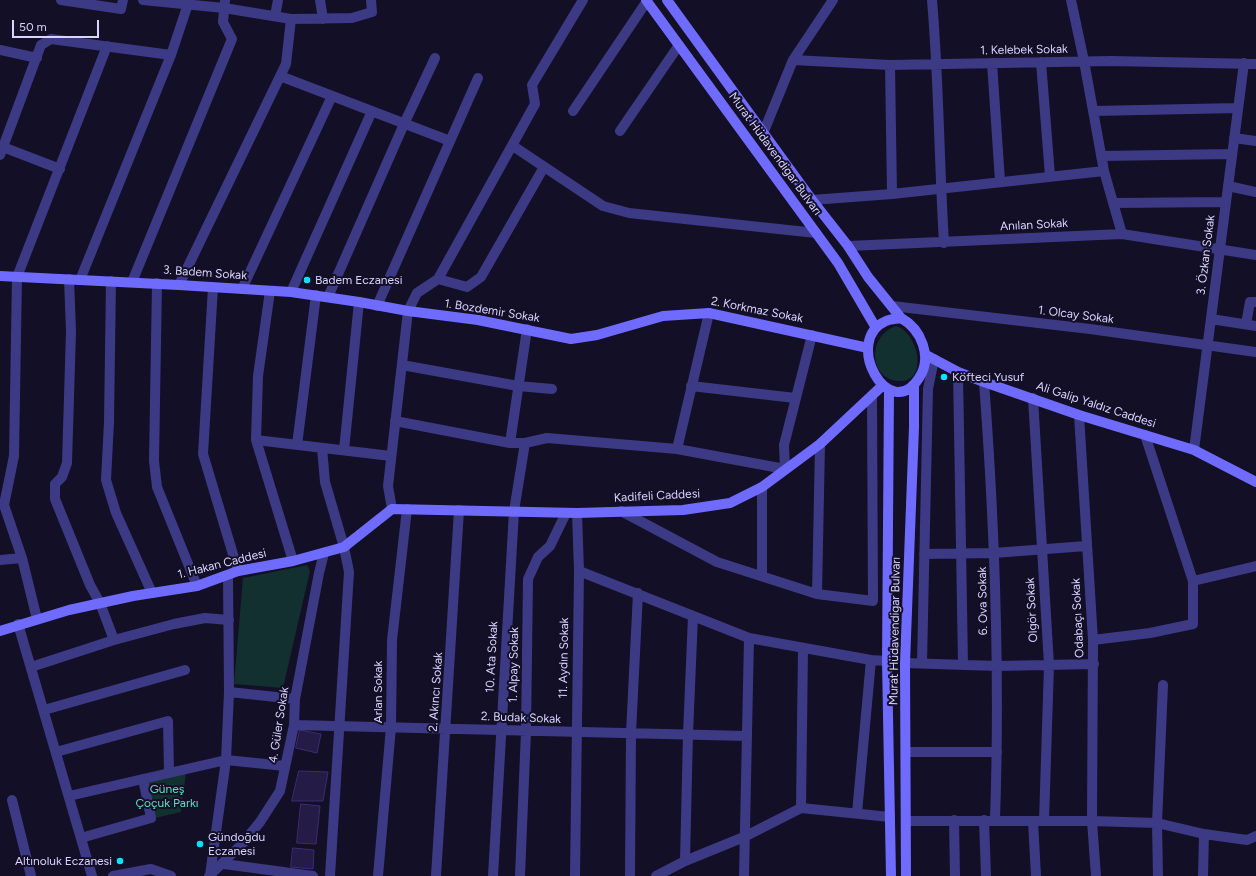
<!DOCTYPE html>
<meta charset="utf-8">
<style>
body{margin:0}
#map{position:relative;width:1256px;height:876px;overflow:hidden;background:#130f26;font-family:Figtree,sans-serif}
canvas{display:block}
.scale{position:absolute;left:12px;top:20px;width:87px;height:18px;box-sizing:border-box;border:2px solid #d9d4ff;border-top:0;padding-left:5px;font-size:12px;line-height:14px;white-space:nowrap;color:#d9d4ff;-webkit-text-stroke:3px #130f26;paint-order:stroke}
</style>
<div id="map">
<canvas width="1256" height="876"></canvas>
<div class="scale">50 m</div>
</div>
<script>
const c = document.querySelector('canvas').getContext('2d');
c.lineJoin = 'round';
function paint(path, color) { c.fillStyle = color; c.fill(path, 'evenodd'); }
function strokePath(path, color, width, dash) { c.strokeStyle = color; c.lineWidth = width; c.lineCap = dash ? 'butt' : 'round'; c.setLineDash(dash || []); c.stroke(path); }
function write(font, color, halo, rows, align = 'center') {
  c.font = font + ' Figtree,sans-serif'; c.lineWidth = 4; c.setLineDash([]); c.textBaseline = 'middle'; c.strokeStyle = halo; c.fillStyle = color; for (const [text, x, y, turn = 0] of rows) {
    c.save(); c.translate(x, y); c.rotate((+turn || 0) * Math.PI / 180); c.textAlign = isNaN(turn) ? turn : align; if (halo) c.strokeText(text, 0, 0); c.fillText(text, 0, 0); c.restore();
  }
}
paint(new Path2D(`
 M896,326c23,7 32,55 5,55 -31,1 -36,-44 -5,-55z
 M307,565l3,6 -27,117 -49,-4 9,-106z
 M186,773l-5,39 -26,6 -7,-36z`), '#12302f');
const building = new Path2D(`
 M300,730l21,4 -4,19 -21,-5z
 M299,771l29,1 -5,29h-31z
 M301,804l19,2 -4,38 -19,-1z
 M293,848l21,2 -1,19 -22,-2z`);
paint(building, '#241b47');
strokePath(building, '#3b2d73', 1);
strokePath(new Path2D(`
 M61,0l60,9 2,-9
 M143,0l81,8 67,11 61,-1 20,-6 -1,-12
 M320,0l3,19
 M932,0c7,81 7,162 12,243
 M1071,0l13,61 20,110 18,63
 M275,16l3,-16
 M0,50l37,8
 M793,60l97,5 221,-4 145,3
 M1041,62l9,114
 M992,63l8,118
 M890,65l2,129
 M280,76l170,65
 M573,111l74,-110
 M1093,111l145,-3
 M620,131l59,-86
 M764,131l29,-71 40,-60
 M1234,138l22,3
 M0,146l60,23
 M513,146l90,60 26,7 187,20
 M0,155l41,-110 10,-6 120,16
 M1101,156l131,-2
 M1228,186l28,6
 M812,200l80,-6 212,-23
 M1113,203l113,-1
 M848,246l274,-12 134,21
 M69,279l2,52 -4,132 -5,14 -7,7v15l35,86 10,18 14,37
 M438,279l29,8 14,-10 63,-110
 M80,280l91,-225 17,-51
 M111,281l-2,141 -3,58 10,33 36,80
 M132,282l100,-243 -9,-17 2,-22
 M157,283l-3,178 3,26 40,99
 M179,285l107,-221 5,-45
 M213,287l-10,167 35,117
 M242,289l90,-193
 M270,291l-12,85 -2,64 37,121
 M291,292l81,-181
 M328,297l76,-173 31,-66
 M377,306l101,-228
 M892,306l198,23 166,23
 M1211,319l45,7
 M1246,324l4,-22h6
 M402,365l116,21 34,3
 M958,372l5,292
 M984,382c11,146 16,292 11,438
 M691,386l104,12
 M1033,398l16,267 -5,156
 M1079,415l14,225 -1,181 4,55
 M395,421l115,22 17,-114
 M1145,435l48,146
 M256,440l135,16
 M510,443h15l22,-5 130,11 108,20 -1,-24 28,-110
 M297,445l19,-150
 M322,448l3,34 19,65 5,25 -19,304
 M677,449l32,-136
 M344,450l15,-148
 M1194,450l50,-387
 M762,487v89
 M392,509l-4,-23 20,-175 9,-18 21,-14 97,-175 -3,-19 51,-85
 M621,511l96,51 100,32 56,7 -1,-204
 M924,554l70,-1 92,-7
 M0,560l22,-2
 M579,571l170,67 122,22 16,1
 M817,594l3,-150
 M37,619l-15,-61 -18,-53 10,-49 3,-179 90,-231
 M18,624l74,252
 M1093,640l57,-7 43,-9v-43l63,-15
 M905,663l92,3 97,-2
 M922,663l6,-274 6,-30
 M31,667l83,-27 60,-16 31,-6 24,2
 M229,692l66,7
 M44,710l141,-40
 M294,725l453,11
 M56,752l112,-31 1,52
 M906,752h91
 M69,796l157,-36 59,6
 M12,800l19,76
 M801,808l2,-160
 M857,813l14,-153
 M954,820l1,56
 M984,820l2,56
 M906,821h186l65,2 47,11 43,6 9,-4
 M1033,821l3,55
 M81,838l70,-20 -8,-39
 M685,861l3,-127 5,-118
 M224,864l89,12
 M210,875l16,-115 3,-68 -1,-117
 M113,876l38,-7 20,7
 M209,876l33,-32 18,-22 20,-31 14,-66 1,-26 24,-126 5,-20
 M378,876l13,-149 1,-87 15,-131
 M436,876l23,-366
 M493,876l21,-365 11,-68
 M520,876l6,-145 2,-152 10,-22 12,-11 16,-33
 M575,876l4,-305 -2,-58
 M630,876l1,-143 7,-140
 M656,876l29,-15 59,-24 57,-29 89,9
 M744,876l5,-238
 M1158,876l-1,-53 6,-138
 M1203,876l1,-42`), '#3d3a85', 10);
strokePath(new Path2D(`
 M646,0l192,263 38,65
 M667,0l145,200 36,46 20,31 33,41
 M0,276l179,9 112,7 68,10 49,9 70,9 93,19 26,-4 66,-19 46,-3 159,35
 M901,318c20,11 32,39 18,60 -30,47 -77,-38 -33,-57 4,-2 10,-2 15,-3z
 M926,355l32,17 26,10 95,33 115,35 62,32
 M889,390l-2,271 4,215
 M0,631l69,-21 64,-14 64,-10 41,-15 55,-10 51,-14 48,-38 185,4 106,-3 47,-7 32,-16 58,-43 62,-58
 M906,876l-1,-213 9,-236v-41`), '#6f6bff', 10);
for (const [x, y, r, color] of [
 [307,280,4,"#00e5ff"],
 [944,377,4,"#00e5ff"],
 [200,844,4,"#00e5ff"],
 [120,861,4,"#00e5ff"]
]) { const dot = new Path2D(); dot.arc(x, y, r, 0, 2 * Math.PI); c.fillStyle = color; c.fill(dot); strokePath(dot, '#130f26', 1.5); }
write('12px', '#d9d4ff', '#130f26', [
 ["1. Kelebek Sokak",1024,50,-1],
 ["Murat Hüdavendigar Bulvarı",775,154,54],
 ["Anılan Sokak",1034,225,-3],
 ["3. Özkan Sokak",1206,255,-83],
 ["3. Badem Sokak",205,273,4],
 ["2. Korkmaz Sokak",757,310,11],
 ["1. Bozdemir Sokak",492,311,9],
 ["1. Olcay Sokak",1076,315,7],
 ["Ali Galip Yaldız Caddesi",1096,405,18],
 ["Kadifeli Caddesi",657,496,-3],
 ["1. Hakan Caddesi",222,564,-14],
 ["6. Ova Sokak",983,601,-91],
 ["Olgör Sokak",1032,610,-93],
 ["Odabaçı Sokak",1078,618,-93],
 ["Murat Hüdavendigar Bulvarı",895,631,-89],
 ["10. Ata Sokak",492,657,-87],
 ["11. Aydın Sokak",564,658,-89],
 ["1. Alpay Sokak",514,665,-89],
 ["Arlan Sokak",378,692,-90],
 ["2. Akıncı Sokak",436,692,-86],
 ["2. Budak Sokak",521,718,2],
 ["4. Güler Sokak",279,725,-81]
]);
write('12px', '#d9d4ff', '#130f26', [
 ["Badem Eczanesi",315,280],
 ["Köfteci Yusuf",952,377],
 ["Gündoğdu",208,837],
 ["Eczanesi",208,851],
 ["Altınoluk Eczanesi",112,861,"right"]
], 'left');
write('12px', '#5fe0c0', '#130f26', [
 ["Güneş",167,789],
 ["Çoçuk Parkı",167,803]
]);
</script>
